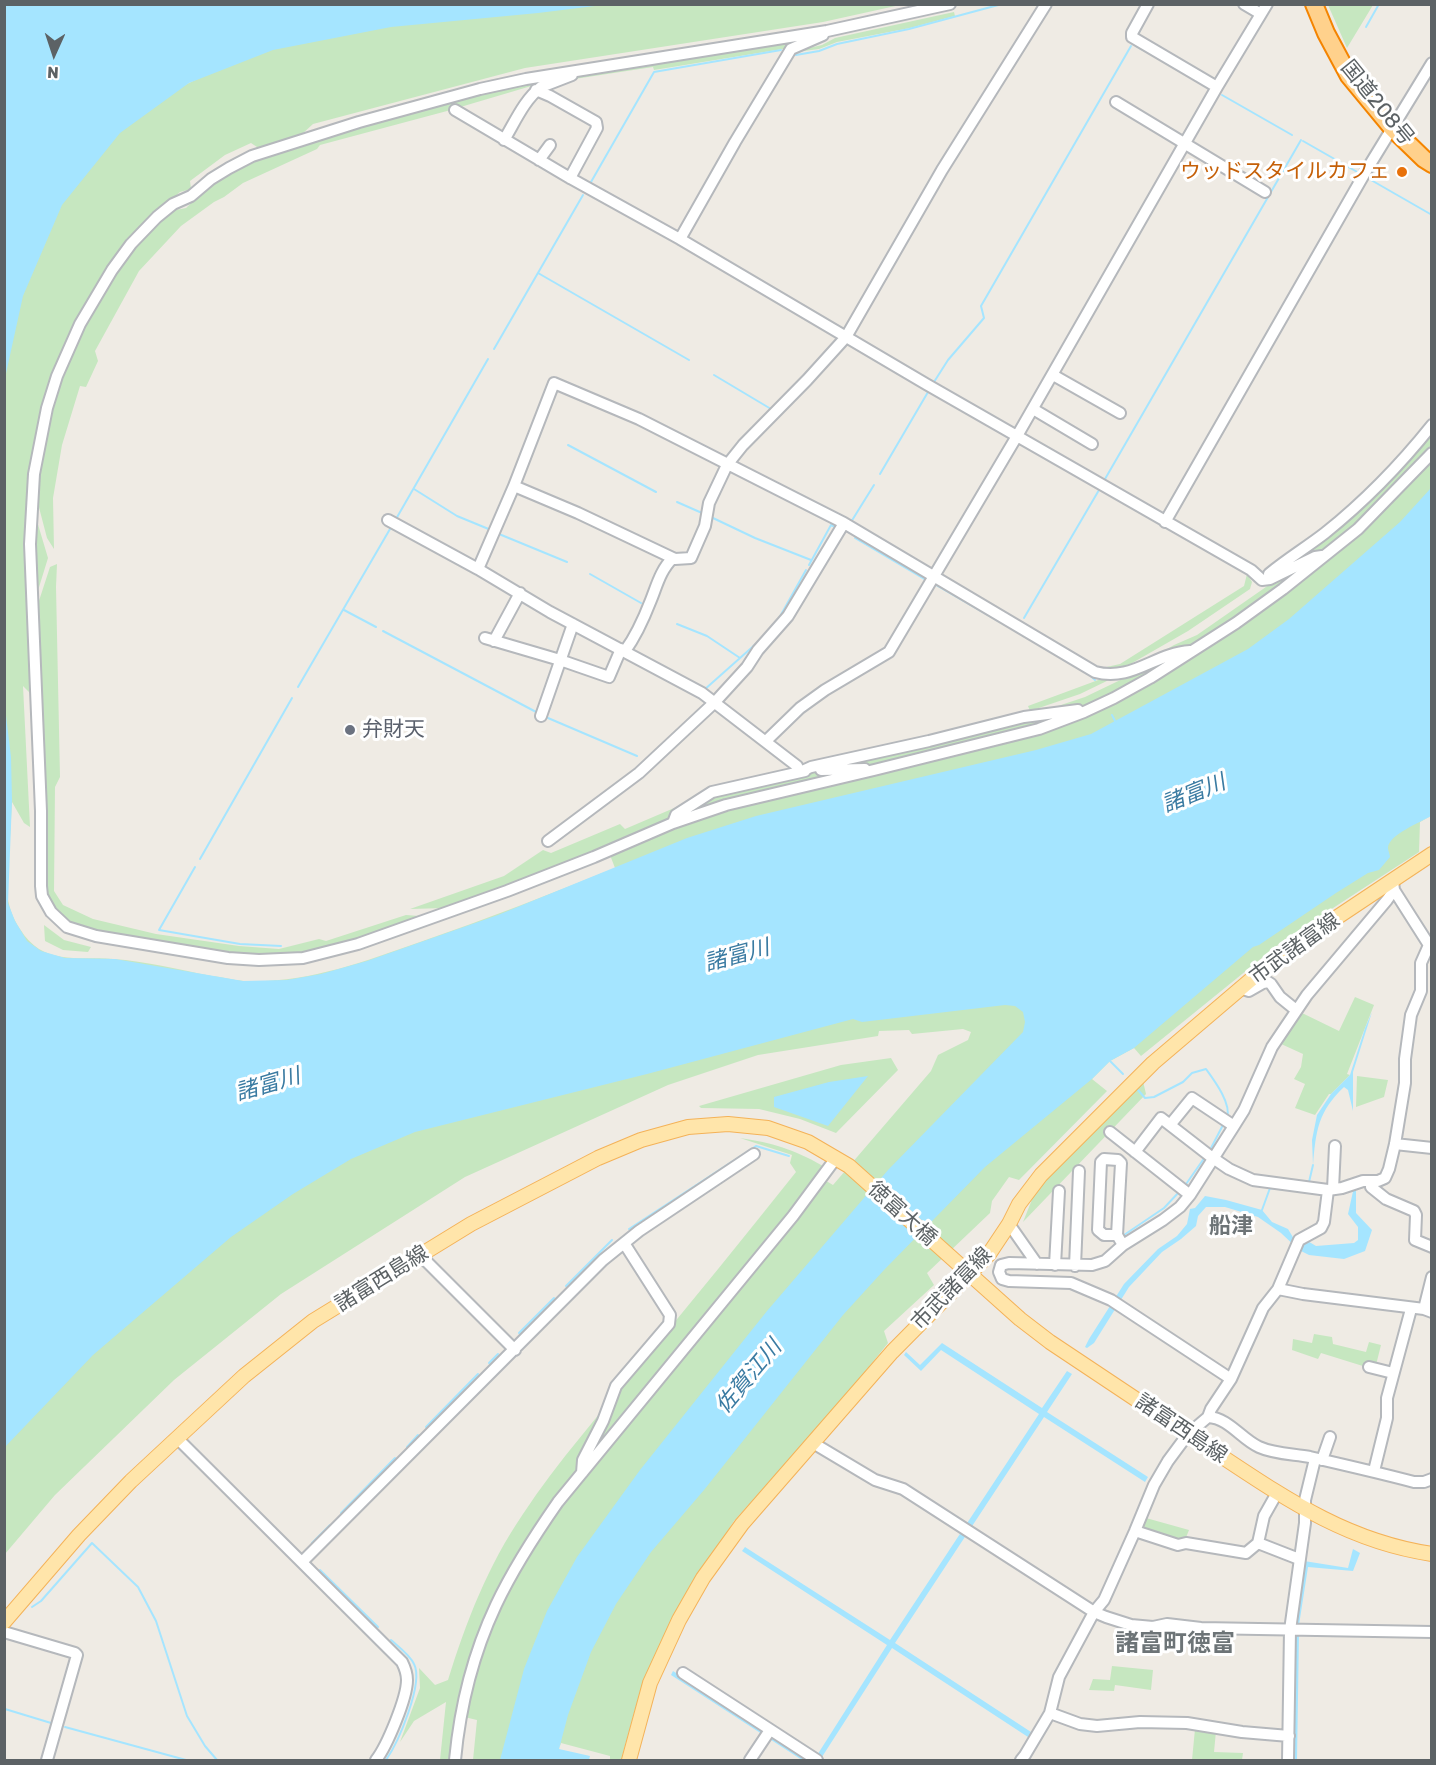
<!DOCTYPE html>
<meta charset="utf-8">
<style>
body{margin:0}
#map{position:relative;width:1436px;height:1765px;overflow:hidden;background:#efebe4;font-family:Rubik,sans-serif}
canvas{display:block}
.frame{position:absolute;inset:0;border:6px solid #5c6265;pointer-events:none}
.north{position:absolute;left:24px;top:24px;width:60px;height:60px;-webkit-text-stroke:4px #fff;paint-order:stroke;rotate:183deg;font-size:16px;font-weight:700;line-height:24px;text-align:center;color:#5c6265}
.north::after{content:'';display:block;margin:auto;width:21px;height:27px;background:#5c6265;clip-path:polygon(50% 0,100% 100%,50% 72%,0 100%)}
</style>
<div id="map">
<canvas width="1436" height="1765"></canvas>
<div class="frame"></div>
<div class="north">N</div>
</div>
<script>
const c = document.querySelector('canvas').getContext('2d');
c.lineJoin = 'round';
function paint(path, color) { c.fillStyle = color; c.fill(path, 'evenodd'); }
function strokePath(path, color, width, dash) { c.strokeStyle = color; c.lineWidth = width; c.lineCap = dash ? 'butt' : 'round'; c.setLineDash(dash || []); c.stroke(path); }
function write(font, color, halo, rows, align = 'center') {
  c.font = font + ' Rubik,"Noto Sans JP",sans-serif'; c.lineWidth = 6; c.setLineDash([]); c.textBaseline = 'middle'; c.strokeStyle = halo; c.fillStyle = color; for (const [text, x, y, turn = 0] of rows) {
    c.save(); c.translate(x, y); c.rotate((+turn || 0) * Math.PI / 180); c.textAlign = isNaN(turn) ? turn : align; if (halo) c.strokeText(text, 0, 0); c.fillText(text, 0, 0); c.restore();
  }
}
paint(new Path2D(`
 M472,5h428l-77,17 -298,46 -212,56 -12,11 -41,14 -9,-6 -26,12 -35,26 1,8 -11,3 -42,38 -61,89 -46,153 1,223 -9,-9 7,141 -6,-4 -12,-21 -5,89c1,14 5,26 13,38 23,37 56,27 93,30 33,2 67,11 99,17 10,1 21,4 32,5 61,3 119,-19 176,-39 66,-23 131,-48 195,-74l-5,-13 115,-46 362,-94 155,-93 86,-62 63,-60 40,-42v56l-99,92 -223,129 -817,255 -242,-30 -39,-30 -6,-45 -1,-549 52,-135 72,-89 149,-71z
 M1328,5h45l-26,43z
 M954,12l1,4 -45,12 -73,14 -18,7 -23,3 4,-2 22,-5 13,-7z
 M790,41l-1,7 -135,22 -1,-3 -85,13 17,-6z
 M565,76l-118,35 -127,34 -3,4 -74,34 -19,14 -10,5 -33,24 -42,45 -44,80 3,10 -12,26 -6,-1 -18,59 -9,53 1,51 -7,-11 -11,-42 8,-55 12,-48 22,-55 34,-64 27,-34 32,-29 15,-3 28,-27 36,-19 82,-29 190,-49z
 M1431,432v13l-56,62 -50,43 -35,15 36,-25 37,-32z
 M34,511l14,47 -12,39z
 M1317,558l-51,37 -70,48 -53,20 31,-18 23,-10 89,-62z
 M57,564l-1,23 4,190 -5,10 -1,104 9,14 30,14 63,15 83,12 40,3 40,-10 7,2 80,-26 26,2 -112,36 -90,3 -135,-21 -25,-9 -21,-22 -5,-17 -8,-277 14,-43z
 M1247,574l5,8 -2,7 -62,42 -68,39 -18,-2 18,-4 124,-78z
 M1177,656l-47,29 -45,22 -48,6 48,-16 52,-25z
 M1113,678l-33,16 -50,17 -2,-5 73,-27z
 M1074,712l-42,15 -154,37 -53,3 203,-47z
 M860,771l-181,47 37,-25 94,-20z
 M700,797l-33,24 -76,33 -146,54 -35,1 94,-33 39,-26 8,3 69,-29 5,5z
 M1431,816l-11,6 -1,30 -135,88 -143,116 -7,-8 -24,13 -18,18 15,12 -88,89 -10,-3 -17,24 -2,12 -63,60 7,12 -50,46 4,12 -39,49 -115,129 -61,95 -33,75 -19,69h-11v-4l-49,-13 -2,6 20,-96 38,-76 223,-269 179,-193 359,-274z
 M44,925l20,15 27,7 -3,5 -25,-2 -18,-9z
 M1355,997l19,8 -27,69 3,1 -19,19h-2l-14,21 -20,-7 10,-24 -11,-5 7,-12 2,-13 -24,-11 21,-31 39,19z
 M1004,999l37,6 -13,29 -133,141 -387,585h-35l4,-40 -21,-5 -6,45h-10l6,-58 -32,19 -14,21 20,-54 -1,-20 16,17 13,-5c18,-58 40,-115 75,-166 35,-53 78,-101 118,-151 52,-63 104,-127 155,-191l-6,-9 2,-8 -52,-17c33,5 53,11 83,28l-7,9 17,10 98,-114 7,-16 30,-15 3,-8 -8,-3 -51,5 -3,-4 -30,1 -1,5 -120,19 -90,30 -203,92 -184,117 -107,86 -119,115 -50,59v-140l250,-203 158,-87 427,-107z
 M891,1058l7,12 -62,63 -36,-14 -41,-10 -58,-1 -2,-2 142,-41z
 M1357,1076l31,4 -4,17 -28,10z
 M1143,1081l3,13 -123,128 10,-25 29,-37z
 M1314,1334l18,3 1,7 33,8 3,-10 12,3 -5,20 -10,2 -45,-14 -3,6 -26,-9 1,-11 19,4z
 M1146,1518l43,12 -4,10 -7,2 -37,-11z
 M1112,1666l41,4 -2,20 -36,-5 -1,6 -25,-1 4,-11 17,1z
 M1195,1729l21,2 -2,21 29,1 -1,7h-50z`), '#c6e7c0');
paint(new Path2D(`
 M5,4h598v1l-65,8 -147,14 -118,23 -84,33 -69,50 -58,72 -39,91 -18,82z
 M1431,488v328c-10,6 -43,19 -43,32 0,2 2,7 2,9l-11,13 -11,3 -32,20 -77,52 -6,2 -119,101 -24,13 -18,18 -107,88 -101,103 -41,45 -139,175 -53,62 -35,52 -25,48 -23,63 -9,34 31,7 -1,4h-89l24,-91 23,-58 30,-54 63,-87 127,-159 121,-141 135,-138 2,-10 -2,-10 -8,-6 -10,-1 -143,17 -9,-3 -206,55 -232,58 -64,27 -58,35 -62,43 -138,118 -88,92 -1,-748 7,58 1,43 -4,103 7,18 12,20 14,10 24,7 50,1 128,22 44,-1 34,-6 46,-13 131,-46 189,-77 69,-22 280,-66 55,-16 157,-85 41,-30 111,-97z
 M1372,1012l-19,60v39l-5,-21 -4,-3c-26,25 -28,43 -31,78l-1,-25 5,-25 14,-21 19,-19 15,-47z
 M868,1076l-40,50 -54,-19v-10l55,-15z
 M1354,1187l2,2v24l16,17 -7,21 -21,8 -35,-4 -10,-5 -18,-17 -23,-16 -33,-10h-19l-8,9 -2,10 -15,13 -19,13 -33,35 -35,56 -7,5 -2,-1 4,-8 35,-55 34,-35 19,-13 10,-12 3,-15 5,-1 10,-12 21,4 36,10 10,12 16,7 6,10 6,5 6,-4 10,6 38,-3 4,-3v-13l-10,-13z
 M942,1343l100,65 25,-37 5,3 -25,38 101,65 -3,5 -101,-65 -149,226 136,89 -3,5 -136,-89 -72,112h-6l73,-115 -145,-94 3,-4 145,93 149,-226 -98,-64 -20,21 -17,-16 2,-3 14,13z
 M1353,1549l7,4 -7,18 -45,-4 -9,58 -4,-1 9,-63 44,7z
 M1295,1633h4l-2,127h-4z
 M673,1671l139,89h-10l-131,-85z`), '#a5e5ff');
strokePath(new Path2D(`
 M1366,27l13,-23
 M1137,36l12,-23
 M1136,46l11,6
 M796,55l23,-4 18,-7 72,-15 93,-25
 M1222,95l70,40
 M1303,141l56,32
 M1371,180l61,35
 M591,182l63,-110 127,-22
 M538,273l151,87
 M494,349l89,-154
 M714,375l57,34
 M934,382l14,-22 36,-42 -3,-12 150,-260
 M568,445l88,47
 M880,474l48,-82
 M1105,479l196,-339
 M414,489l43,27 34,14
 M677,502l25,11
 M713,518l42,20 56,22
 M396,519l92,-160
 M851,522l23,-37
 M499,534l68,28
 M855,538l71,42
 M809,565l22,-40 4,2
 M590,574l51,29
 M936,585l107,62
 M344,610l32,17
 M1024,618l75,-128
 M778,620l28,-50
 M677,624l30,12 33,22
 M383,631l155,82
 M1089,674l6,6
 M298,687l92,-158
 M704,690l54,-48
 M1112,715l4,8
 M548,718l89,38
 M200,859l92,-161
 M195,867l-36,63 81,14 41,2
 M1110,1061l13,13
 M1138,1090l7,8 9,-1 29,-15 9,-9 14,-4c8,11 26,35 21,49
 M1210,1150l14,-27
 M1291,1180l18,2 4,-17
 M1184,1187l21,-30
 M1262,1210l8,-22 17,2
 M629,1229l127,-83 33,10
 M1124,1235l40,-27 16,-17
 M566,1286l46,-46
 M519,1333l35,-35
 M489,1363l9,-9
 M426,1427l52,-53
 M407,1447l11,-12
 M341,1513l54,-55
 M312,1543l18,-18
 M320,1570l58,57
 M32,1607l9,-6 51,-58 46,44 18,34 31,95 18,30 12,14
 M4,1712l1,-3 46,14
 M65,1727l121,33
 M386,1760c12,-17 38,-77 28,-96 -4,-9 -15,-17 -23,-24`), '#a5e5ff', 2);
const minor = new Path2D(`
 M950,4l-123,27 -301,48 -46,10 -121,33 -107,34 -23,12 -18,11 -20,17 -18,8 -16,13 -26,27 -19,26 -32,54 -23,52 -10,32 -13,66 -4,70 11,267v75l1,10 9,16 16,15 29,9 132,22 31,2 44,-2 55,-14 149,-53 87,-34 79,-34 53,-18 148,-35 165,-41 45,-17 30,-14 36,-20 86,-55 47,-34 75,-60 74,-76
 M1148,4l-16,29v4l85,50
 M1244,4l17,10
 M536,90l14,6 46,26 1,6 -27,50
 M1116,102l149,90
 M455,110l115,68 110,61 246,145 325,186 11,10 8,-1 45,-22 7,-1
 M504,140c11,-18 20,-40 37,-53l31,-12
 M539,160l11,-15
 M680,239l55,-97 56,-93 32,-14
 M1053,375l67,38
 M1033,409l59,35
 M514,486l64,27 97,46 16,-1 14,-32 4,-23 18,-38 16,-20 64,-65 39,-43 96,-167 104,-166
 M388,520l90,49 72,43 152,81 95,73 3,6 11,-5 118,-26 95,-24 54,-7
 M1165,522l201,-351 66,-108
 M478,569l36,-83 40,-103 85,36 205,104 251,149c37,10 60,-19 95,-21
 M1269,574c18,-15 38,-27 56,-41 40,-32 75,-68 107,-108
 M485,638l75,22 49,17 12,-28
 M494,641l26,-48
 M625,651c11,-15 19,-33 26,-51 6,-15 10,-31 22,-42
 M541,716l32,-92
 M766,741l34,-33 25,-18 64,-38 128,-216 200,-349 50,-83
 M821,770l44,-1
 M673,823l3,-8 36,-23 93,-21
 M548,841l91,-68 76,-71 32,-35 11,-17 30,-34 56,-93
 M1240,988l9,3 14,-8 5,-1 3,2 9,13 16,13
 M1170,1125l22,-27 42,28
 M1110,1132l80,63
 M1395,1144l37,4
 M1135,1152l26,-34 49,38 19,13 24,11 75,10 14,-2 21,-7h15l7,-3 4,-9 6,-25 10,-61v-24l6,-44 10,-24v-28l8,-18 -35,-55
 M1372,1181l-1,6 15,12 28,12 2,4 -1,25 17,7
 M1333,1189l2,-43
 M1009,1224l28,40
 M1117,1235l4,-72 -3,-3 -14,-1 -3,3 -3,68 6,5h13l6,10
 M420,1255l95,95
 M1055,1265l4,-74
 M1075,1266l4,-95
 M1278,1289l25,5 121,15 8,3
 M1424,1309l8,-32
 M1369,1367l24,6
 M1231,1379l-120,-79 -40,-17 -62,-2 -7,-2 -3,-7 2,-7 8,-2 83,2 13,-4 18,-16 40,-25 17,-13 10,-12 44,-69 10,-16 28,-63 35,-52 80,-95 7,-10 -1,-9
 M1208,1417c21,1 33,22 51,30 15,7 35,7 51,10 35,8 70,16 104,25h10l8,-3
 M178,1439l224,223c3,6 5,12 5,18 0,18 -20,66 -31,80
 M813,1443l62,37 28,9 191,123 12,5 25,8 22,2 14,-3 34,4 231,4
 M1322,1460l8,-23
 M1374,1471l13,-53v-20l24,-89
 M582,1473l1,-13 20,-39 13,-35 53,-62 1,-9 -46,-72
 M1135,1531l43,14 8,-2 60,10 12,-10 6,-27 13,-23
 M1258,1543l41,16
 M302,1562l301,-302 36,-29 115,-77
 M4,1632l71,21 2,2 -30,105
 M683,1673l134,87
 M1050,1713l30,11 17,2 43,-4 47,1 55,9 47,4
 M455,1760c5,-53 18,-106 41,-155 17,-36 39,-70 62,-103l235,-286 43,-58
 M750,1760l20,-30
 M1021,1760l4,-5 25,-42 9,-36 35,-65 10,-12 31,-69 19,-46 14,-24 20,-27 20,-17 3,-8 20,-30 32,-71 15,-19 21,-49 22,-12 3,-6 4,-32
 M1288,1760l2,-130 15,-107v-23l10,-41`);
const major = new Path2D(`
 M4,1622l75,-87 52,-54 113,-105 69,-55 158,-97 127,-66 43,-18 47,-13 40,-3 40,4 40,14 41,24 171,153 30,23c52,35 104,69 156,104 73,48 137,95 226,108
 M629,1760l21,-77 29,-63 24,-42 39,-54 150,-172 97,-98 20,-30 10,-20 22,-29 112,-112 101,-86 37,-29 141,-94`);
const highway = new Path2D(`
 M1314,4l12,29 23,43 43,52 32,31 8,5`);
strokePath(minor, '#b5b8bc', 14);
strokePath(major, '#f4b258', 16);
strokePath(highway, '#f48400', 20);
strokePath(minor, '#fff', 10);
strokePath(major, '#ffe5aa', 14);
strokePath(highway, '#ffd18c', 16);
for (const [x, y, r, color] of [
 [1402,172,6,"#e8710a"],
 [350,730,6,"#6b7280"]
]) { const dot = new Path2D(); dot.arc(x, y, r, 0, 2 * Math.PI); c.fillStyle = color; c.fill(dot); strokePath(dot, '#fff', 2); }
write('21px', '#5c6265', '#fff', [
 ["国道208号",1377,103,51],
 ["市武諸富線",1295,949,-36],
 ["徳富大橋",902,1214,42],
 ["諸富西島線",382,1279,-32],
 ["市武諸富線",952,1289,-46],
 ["諸富西島線",1181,1429,34]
]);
write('21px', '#c56008', '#fff', [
 ["ウッドスタイルカフェ",1390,172]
], 'right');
write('21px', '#5b616d', '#fff', [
 ["弁財天",362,730]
], 'left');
write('italic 22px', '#3a7ba2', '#fff', [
 ["諸富川",1194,794,-22],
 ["諸富川",737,956,-15],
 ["諸富川",268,1085,-16],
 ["佐賀江川",749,1377,-50]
]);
write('bold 22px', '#6d7477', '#fff', [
 ["船津",1231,1227]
]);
write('bold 24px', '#6d7477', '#fff', [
 ["諸富町徳富",1175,1644]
]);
</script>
